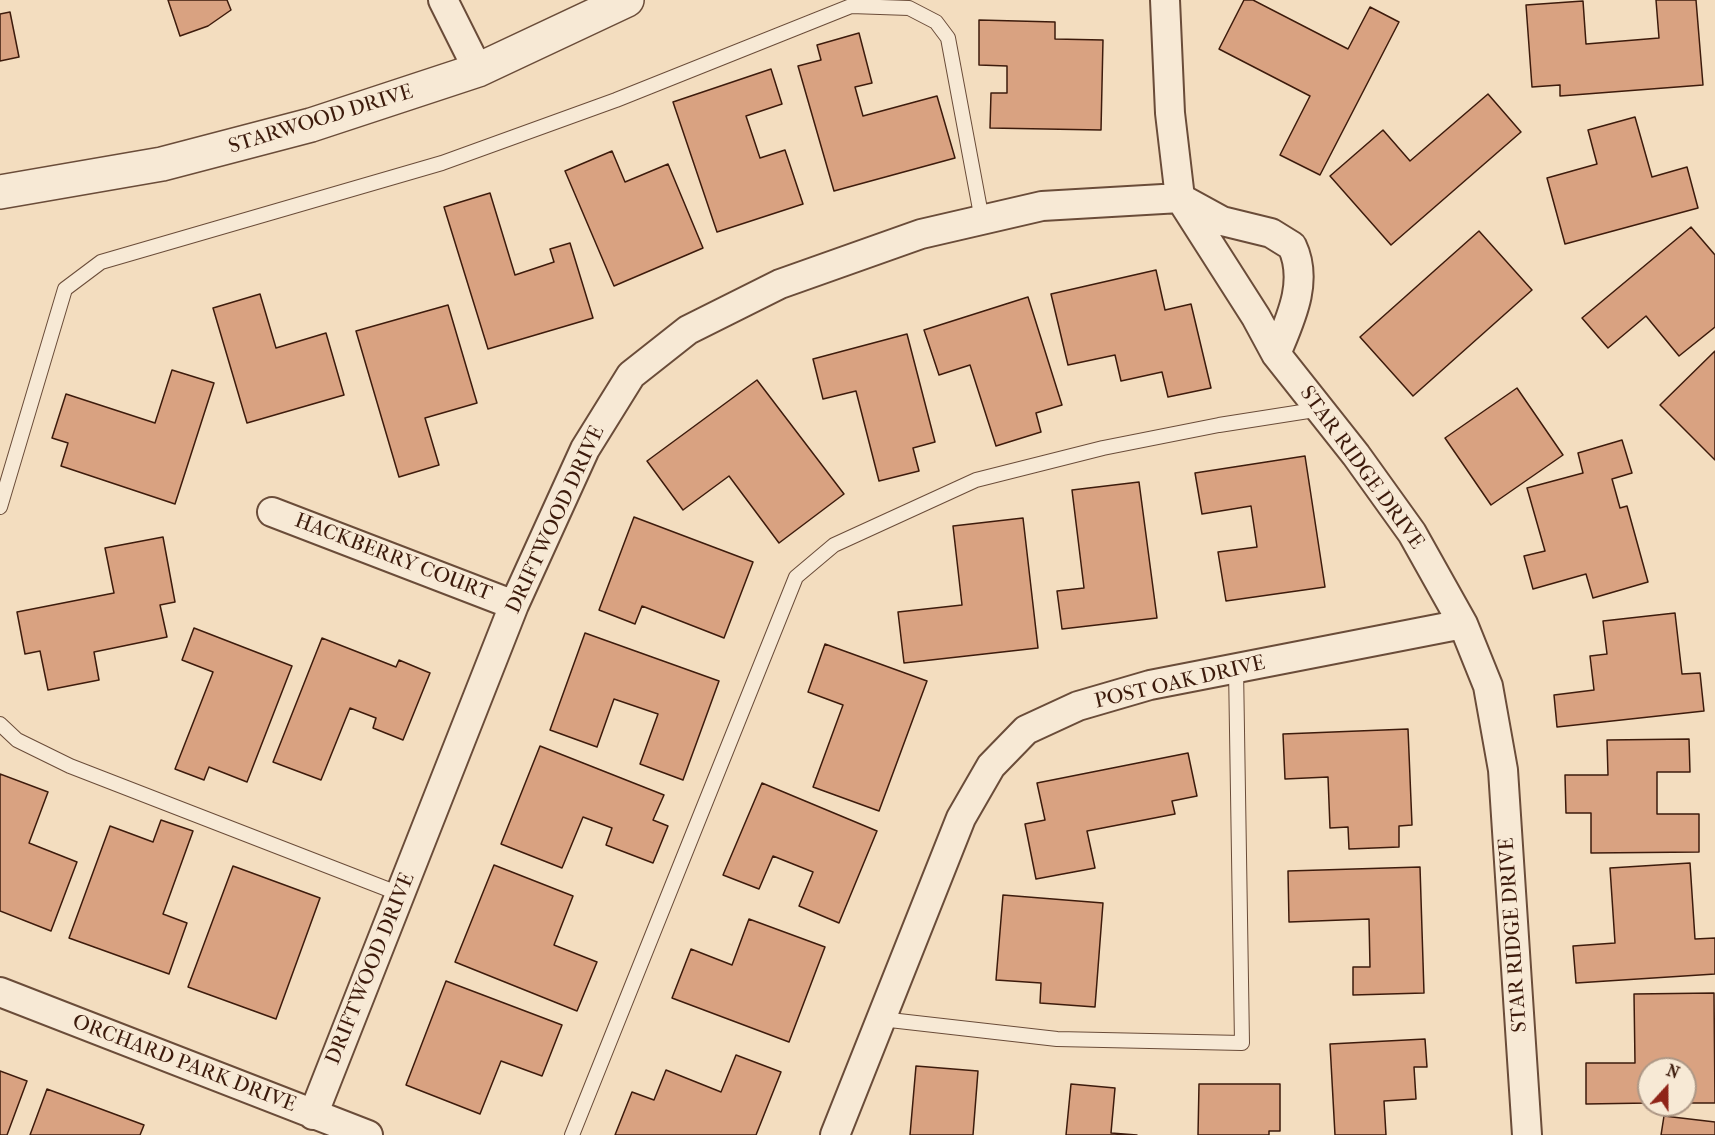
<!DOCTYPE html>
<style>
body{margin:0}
#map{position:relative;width:1715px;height:1135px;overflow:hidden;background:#f3ddbf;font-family:"IM FELL French Canon",serif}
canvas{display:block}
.north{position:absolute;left:1637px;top:1057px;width:60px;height:60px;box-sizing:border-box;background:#f7e9d5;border:2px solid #ad9785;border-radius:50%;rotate:21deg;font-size:16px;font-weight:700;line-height:24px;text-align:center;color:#3d1b0c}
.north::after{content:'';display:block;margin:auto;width:21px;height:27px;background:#8f2418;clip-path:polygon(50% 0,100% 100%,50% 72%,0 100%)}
</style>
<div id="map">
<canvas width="1715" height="1135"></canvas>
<div class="north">N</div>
</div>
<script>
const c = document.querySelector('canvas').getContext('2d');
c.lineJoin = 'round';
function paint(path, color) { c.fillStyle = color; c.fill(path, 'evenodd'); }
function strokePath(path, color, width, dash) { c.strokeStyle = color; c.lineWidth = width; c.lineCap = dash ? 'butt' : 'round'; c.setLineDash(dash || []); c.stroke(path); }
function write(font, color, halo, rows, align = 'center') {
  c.font = font + ' "IM FELL French Canon",serif'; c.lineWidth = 4.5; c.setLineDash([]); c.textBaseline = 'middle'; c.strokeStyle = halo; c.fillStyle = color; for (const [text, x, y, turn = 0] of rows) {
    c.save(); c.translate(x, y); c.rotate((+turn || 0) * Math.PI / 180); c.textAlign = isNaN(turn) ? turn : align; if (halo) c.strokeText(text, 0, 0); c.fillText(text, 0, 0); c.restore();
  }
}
const building = new Path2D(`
 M168,0h59l4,10 -23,16 -28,10z
 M1244,0h9l95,49 22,-42 29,15 -79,153 -40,-20 30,-59 -91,-47z
 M1656,0h40l7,85 -143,11v-11l-28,2 -6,-82 57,-4 3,43 73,-6z
 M10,12l9,45 -19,4v-47z
 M979,20l76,2v17l48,1 -2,90 -111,-2 1,-35h16v-27l-28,-1z
 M859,33l13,50 -17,4 8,29 74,-20 18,62 -121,33 -36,-125 23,-6 -4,-15z
 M771,69l11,35 -36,12 14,42 25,-8 18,54 -86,28 -44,-130z
 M1488,94l33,38 -130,113 -61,-69 53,-46 27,31z
 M1635,117l17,60 35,-10 11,41 -133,36 -18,-66 50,-14 -9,-34z
 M612,151l13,31 43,-18 35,84 -89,38 -49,-115z
 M490,193l25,82 39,-13 -4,-13 20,-6 23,75 -105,31 -44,-142z
 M1691,227l24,28v72l-36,29 -33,-40 -38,32 -26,-30z
 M1479,231l53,59 -119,106 -53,-59z
 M1156,270l9,40 26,-6 20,84 -43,9 -6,-25 -41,9 -6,-26 -47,10 -17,-71z
 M260,294l16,54 50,-15 18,62 -97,28 -34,-115z
 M1028,297l34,108 -26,8 5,19 -45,14 -26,-81 -31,10 -15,-45z
 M448,305l29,98 -52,15 14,47 -40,12 -43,-146z
 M907,334l28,108 -22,6 6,23 -40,10 -23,-90 -33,8 -10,-40z
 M1715,351v109l-55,-55z
 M172,370l42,13 -39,121 -114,-38 7,-23 -16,-5 14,-44 89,29z
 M757,380l87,114 -65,49 -50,-67 -46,34 -36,-49z
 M1517,388l46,67 -72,50 -46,-67z
 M1622,440l10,33 -20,6 8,29 7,-2 21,76 -55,16 -7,-24 -53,15 -9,-33 21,-5 -18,-63 56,-15 -5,-20z
 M1305,456l20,131 -99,14 -8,-49 39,-5 -6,-41 -49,8 -7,-41z
 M1139,482l18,136 -95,11 -5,-38 27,-3 -12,-98z
 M634,517l119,45 -29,76 -82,-32 -7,18 -36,-14z
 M1023,518l15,130 -134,15 -6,-51 64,-7 -9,-79z
 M163,537l12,65 -15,3 7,32 -73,15 5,28 -51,10 -8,-39 -15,3 -8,-42 97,-19 -9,-45z
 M1675,613l7,61 18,-1 4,38 -147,16 -3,-32 40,-5 -4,-34 17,-2 -4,-33z
 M194,628l98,38 -45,116 -38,-15 -5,13 -29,-11 38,-97 -31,-12z
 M585,633l134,48 -36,99 -43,-16 18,-50 -44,-15 -17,48 -47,-17z
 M322,638l74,29 3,-7 31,13 -27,67 -30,-12 3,-10 -26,-10 -29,72 -48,-18z
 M825,644l102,37 -48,130 -66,-24 30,-82 -35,-13z
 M1408,729l4,96 -13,1v21l-50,2 -1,-22 -18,1 -2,-51 -43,2 -2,-45z
 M1689,739l1,33h-33v42h42v38l-108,1v-40h-25l-1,-38h43l-1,-35z
 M540,746l124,49 -11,25 15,6 -15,37 -47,-18 6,-17 -29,-11 -21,51 -61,-24z
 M1188,753l9,43 -25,5 3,13 -88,17 8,37 -59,11 -11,-55 20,-4 -8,-37z
 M0,774l48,18 -19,51 48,19 -26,69 -51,-20z
 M762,783l115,48 -38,92 -40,-17 14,-34 -40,-16 -14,33 -36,-14z
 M161,820l32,11 -30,83 24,9 -18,51 -100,-36 41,-112 43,16z
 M1690,863l5,76 20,-1v36l-139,9 -3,-37 42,-3 -5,-75z
 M494,865l79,31 -19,49 43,17 -20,49 -122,-49z
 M233,866l87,32 -44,121 -88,-32z
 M1420,867l4,126 -71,2v-28h17l-1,-48 -80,3 -1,-51z
 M1003,895l100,8 -8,104 -55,-4 1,-20 -45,-3z
 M749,919l76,28 -36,95 -117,-44 19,-49 41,16z
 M446,981l116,44 -20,51 -41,-15 -21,53 -74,-29z
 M1714,993l1,110h-30v-34h-36v34l-63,1v-41h49l-1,-69z
 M1425,1039l2,28h-13l2,32 -32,2 2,34h-51l-5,-91z
 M736,1055l45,17 -25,63h-141l17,-43 22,8 12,-30 55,22z
 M916,1066l62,5 -5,64h-63z
 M0,1071l27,10 -20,54h-7z
 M1071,1084l44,4 -4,45 26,2h-71z
 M1199,1084h81v47h-11v4h-71z
 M47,1089l97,36 -4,10h-110z
 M1664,1116l51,6v13h-54z`);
paint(building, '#d9a281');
strokePath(building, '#3d1b0c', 1.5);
const service = new Path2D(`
 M0,507l65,-218 36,-27 341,-99 174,-63 235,-94 58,2 27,14 12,16 34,182
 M0,724l17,16 53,26 330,128
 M881,1019l176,20 185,4 -6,-375
 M572,1135l224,-558 38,-32 142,-65 127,-32 116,-23 102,-16`);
const minor = new Path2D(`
 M443,0l35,70
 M1165,0l5,113 10,85 76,119 20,37 80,101 56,78 51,91 25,62 15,84 24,365
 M272,512l242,93
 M0,992l368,143
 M313,1115l201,-510 71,-156 46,-74 57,-45 92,-46 141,-50 121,-28 138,-8 42,23 49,12 21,13c17,36 -2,74 -16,108
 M835,1135l126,-317 30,-52 35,-36 52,-24 72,-21 313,-61`);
const tertiary = new Path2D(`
 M0,192l162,-28 149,-39 167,-55 149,-70`);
strokePath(service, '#6a4c39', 16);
strokePath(minor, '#6a4c39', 32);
strokePath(tertiary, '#6a4c39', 36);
strokePath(service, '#f7e9d5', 14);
strokePath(minor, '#f7e9d5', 28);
strokePath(tertiary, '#f7e9d5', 33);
write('21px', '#3d1b0c', '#f7e9d5', [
 ["STARWOOD DRIVE",321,120,-17],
 ["STAR RIDGE DRIVE",1361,468,54],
 ["DRIFTWOOD DRIVE",556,520,-65],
 ["HACKBERRY COURT",393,558,21],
 ["POST OAK DRIVE",1180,683,-13],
 ["STAR RIDGE DRIVE",1514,935,-94],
 ["DRIFTWOOD DRIVE",371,969,-68],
 ["ORCHARD PARK DRIVE",184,1064,21]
]);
</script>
